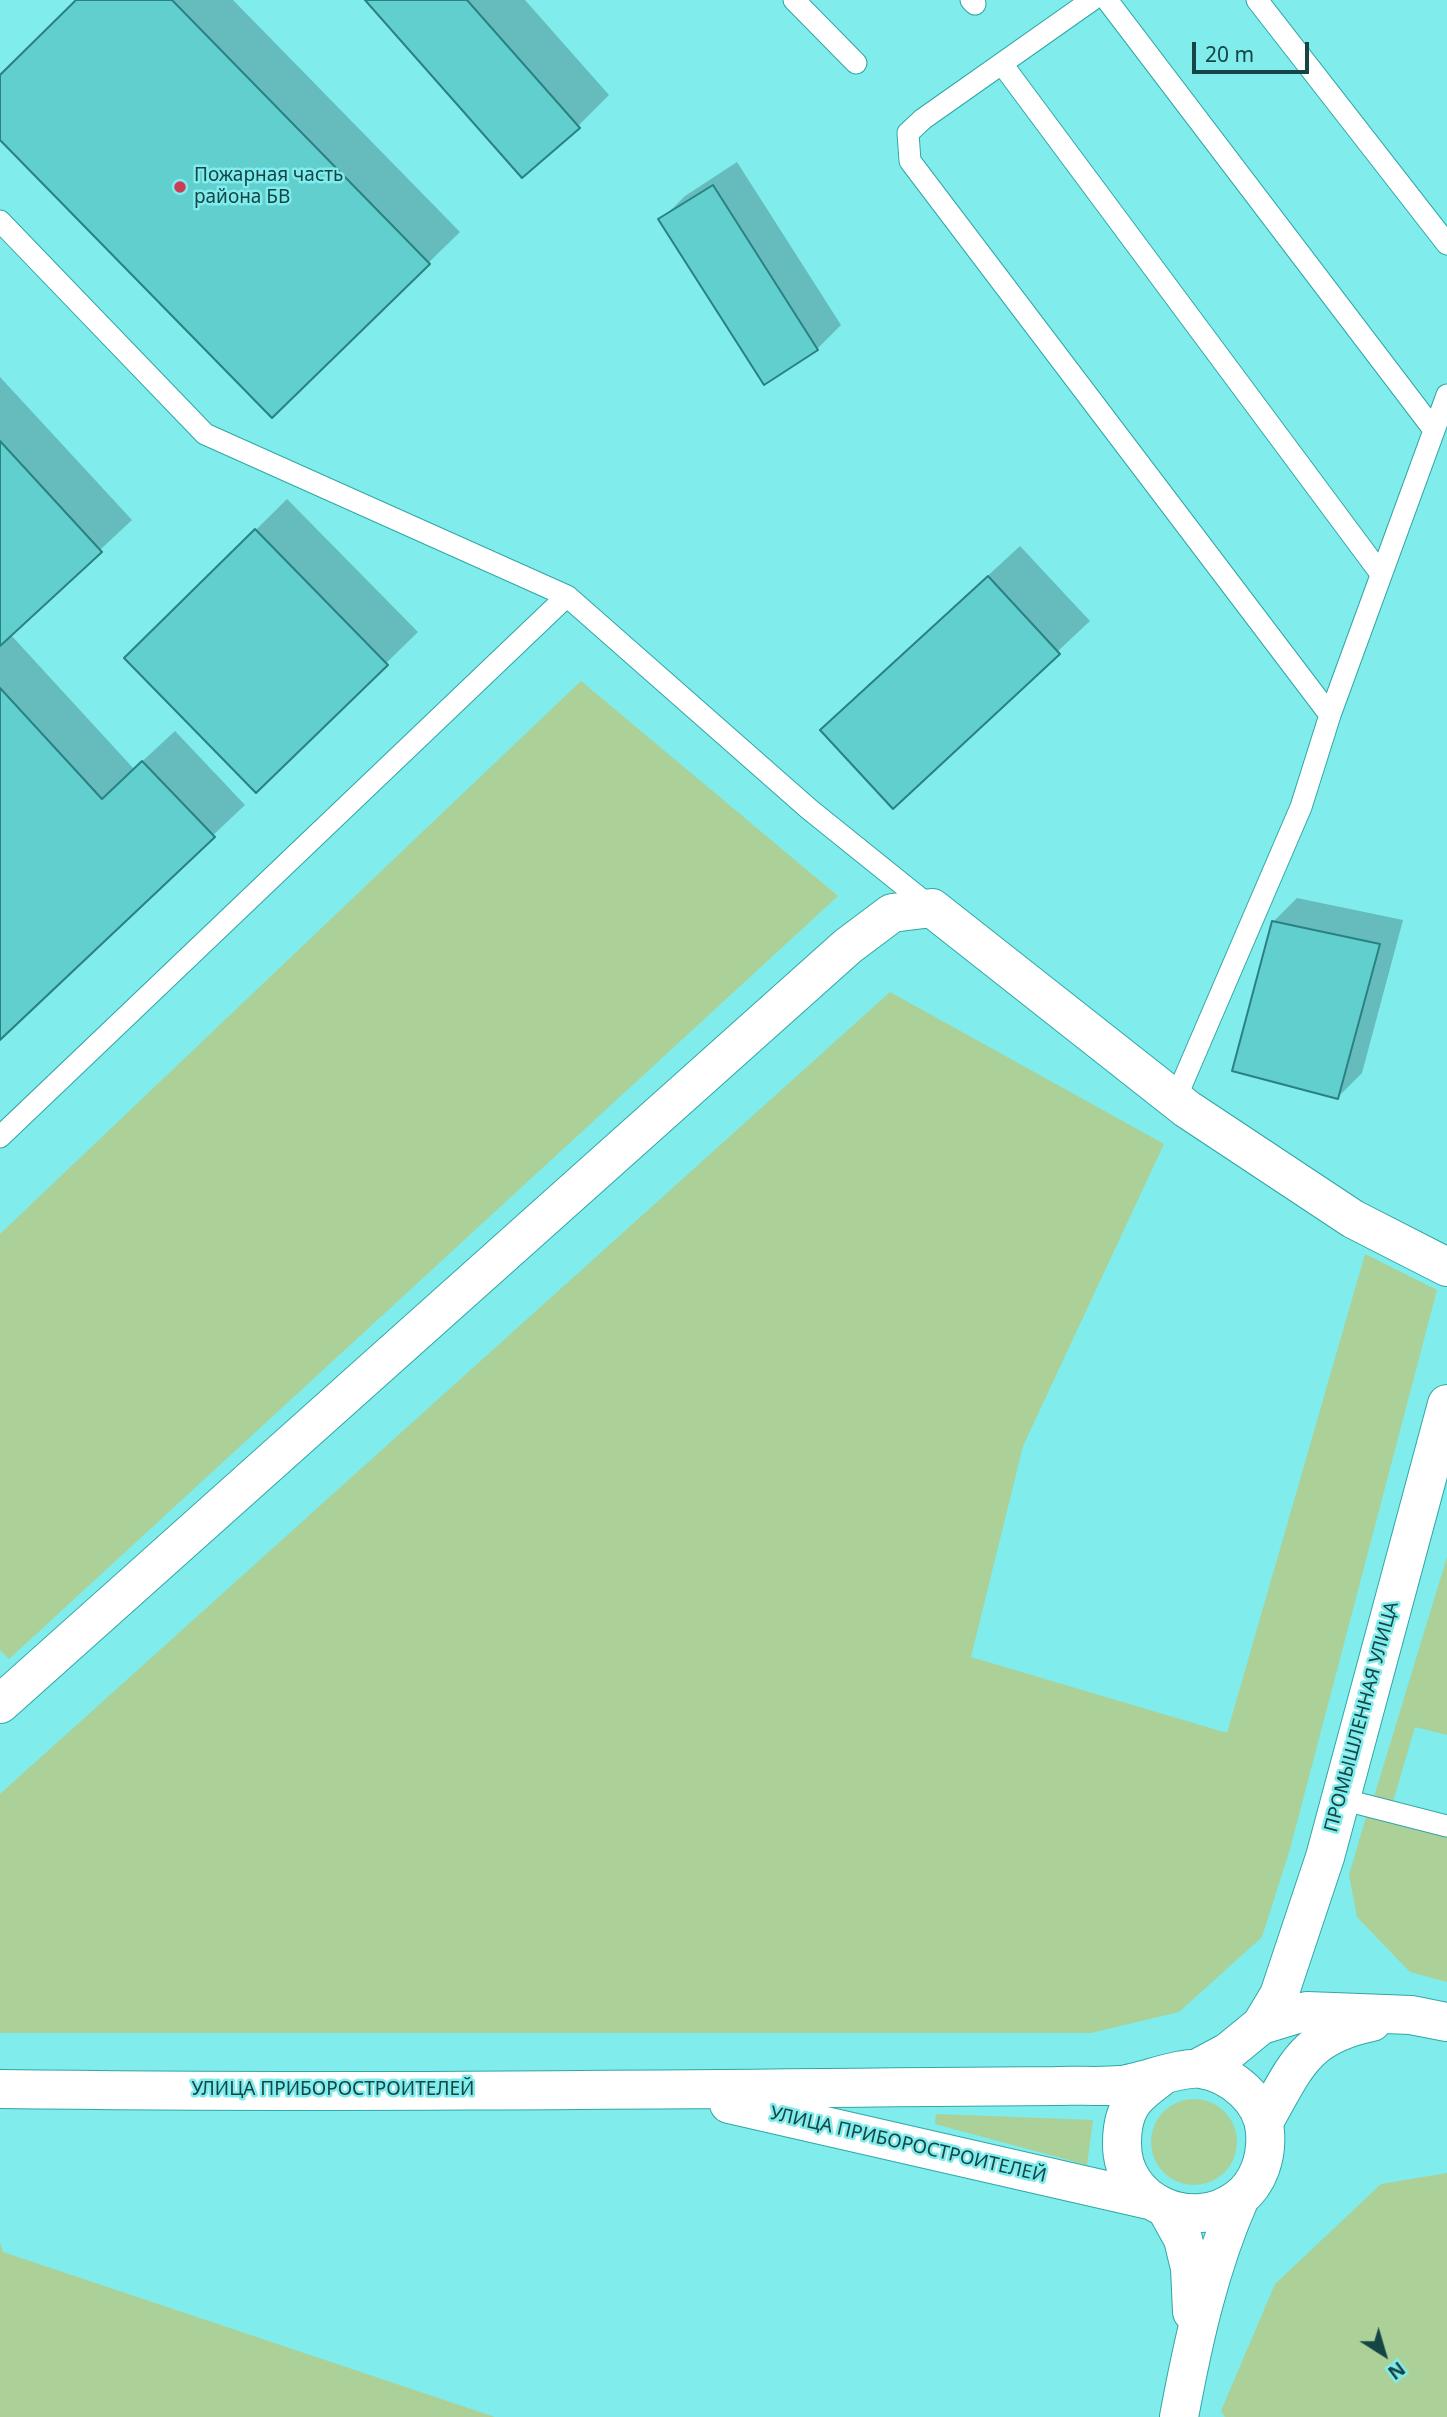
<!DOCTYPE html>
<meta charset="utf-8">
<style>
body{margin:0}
#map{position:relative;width:1447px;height:2417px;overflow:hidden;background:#80ecec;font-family:"Noto Sans",sans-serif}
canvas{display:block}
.north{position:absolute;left:1349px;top:2319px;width:70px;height:70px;-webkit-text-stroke:5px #80ecec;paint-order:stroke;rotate:143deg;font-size:19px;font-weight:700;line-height:28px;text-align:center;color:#154545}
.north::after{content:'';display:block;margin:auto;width:24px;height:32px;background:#154545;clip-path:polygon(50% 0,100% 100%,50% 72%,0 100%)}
.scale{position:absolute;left:1192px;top:42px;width:117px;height:32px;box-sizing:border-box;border:4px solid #154545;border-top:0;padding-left:9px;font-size:21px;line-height:24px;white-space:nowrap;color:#154545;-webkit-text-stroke:5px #80ecec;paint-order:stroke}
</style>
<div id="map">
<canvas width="1447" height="2417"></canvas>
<div class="north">N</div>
<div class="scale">20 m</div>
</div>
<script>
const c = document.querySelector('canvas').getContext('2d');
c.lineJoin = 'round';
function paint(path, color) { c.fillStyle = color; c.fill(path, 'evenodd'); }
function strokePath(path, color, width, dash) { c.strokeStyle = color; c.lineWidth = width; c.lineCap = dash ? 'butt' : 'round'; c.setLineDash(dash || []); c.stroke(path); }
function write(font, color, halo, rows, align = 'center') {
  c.font = font + ' "Noto Sans",sans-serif'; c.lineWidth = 5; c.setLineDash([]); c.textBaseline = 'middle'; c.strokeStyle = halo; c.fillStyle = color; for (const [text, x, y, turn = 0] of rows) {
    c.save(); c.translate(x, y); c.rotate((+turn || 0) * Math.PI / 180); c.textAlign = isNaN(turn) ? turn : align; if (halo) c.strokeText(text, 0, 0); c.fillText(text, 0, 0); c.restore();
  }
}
paint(new Path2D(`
 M581,681l257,215 -829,763 -9,-9v-416z
 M890,992l274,152 -141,302 -52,211 256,76 138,-479 72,36 -147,559 -28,88 -83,75 -88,21h-1091v-239z
 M1447,1557v178l-32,-8 -23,78 -19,-5z
 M1368,1810l79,21v151l-37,-10 -53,-55 -8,-42z
 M1151 2142a43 43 0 1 1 86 0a43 43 0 1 1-86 0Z
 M936,2114l157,6 -6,45 -152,-41z
 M1447,2173v244h-222l-4,-6 54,-127 106,-100z
 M0,2242l3,10 492,165h-495z`), '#abd098');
paint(new Path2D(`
 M78,0h155l227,232 -188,183 -272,-277v-62z
 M368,0h157l84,95 -31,31z
 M737,162l104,163 -24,24 -156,-129 24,-24z
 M0,377l132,143 -122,114 124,135 41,-38 70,74 -245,232z
 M287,499l131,133 -162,158 -129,-132z
 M1020,546l70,75 -197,185 -39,-107z
 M1297,898l106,22 -41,153 -24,24 -65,-175z`), '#0003');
const building = new Path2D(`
 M76,0h96l258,264 -158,154 -272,-278v-65z
 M365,0h102l113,128 -58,50z
 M713,185l105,165 -54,35 -106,-166z
 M0,441l102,111 -102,94z
 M255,529l133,136 -132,128 -132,-135z
 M988,576l72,78 -167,155 -73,-79z
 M0,688l102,111 40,-38 73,76 -215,203z
 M1272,921l108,23 -42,155 -106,-28z`);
paint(building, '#61cfce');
strokePath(building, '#2a8181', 2);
const service = new Path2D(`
 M794,0l62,63
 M971,0l4,4
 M1092,0l-169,119 -15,14 2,28 420,554
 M1107,0l327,430
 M1257,0l190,244
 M1002,64l379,510
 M0,221l205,213 362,162
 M1175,1100l126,-293 29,-92 117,-320
 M0,1137l567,-541 242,213 123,99
 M1341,1799l106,27`);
const minor = new Path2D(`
 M0,1704l848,-758 44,-33 40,-5 255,201 166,110 94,48`);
const tertiary = new Path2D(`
 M1261,2025l18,-30 46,-138 122,-453
 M1198,2068l30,-16 33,-27 46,-14 104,4 36,7
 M1264,2122c32,-56 40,-86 108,-100`);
const primary = new Path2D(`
 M0,2089c311,4 623,1 934,-2 41,0 82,-1 122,-1 22,-1 44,1 65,-1 22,-3 61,-19 80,-16 31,5 62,31 64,63 2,24 -6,51 -26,66 -46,36 -118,5 -117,-55 0,-16 3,-33 14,-45 7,-8 17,-15 25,-21
 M729,2104l420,96
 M1167,2210l16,29 7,29 2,44
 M1179,2417c14,-75 30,-149 61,-219`);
strokePath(service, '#31a6a6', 23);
strokePath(minor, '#31a6a6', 40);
strokePath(tertiary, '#31a6a6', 40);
strokePath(primary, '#31a6a6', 40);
strokePath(service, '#fff', 21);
strokePath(minor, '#fff', 38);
strokePath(tertiary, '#fff', 38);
strokePath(primary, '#fff', 38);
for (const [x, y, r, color] of [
 [180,187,7,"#cc3c55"]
]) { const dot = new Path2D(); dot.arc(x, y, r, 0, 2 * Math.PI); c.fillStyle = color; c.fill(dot); strokePath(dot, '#80ecec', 2.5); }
write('19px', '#154545', '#80ecec', [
 ["Пожарная часть",194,176],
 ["района БВ",194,198]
], 'left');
write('19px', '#154545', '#80ecec', [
 ["ПРОМЫШЛЕННАЯ УЛИЦА",1362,1717,-75],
 ["УЛИЦА ПРИБОРОСТРОИТЕЛЕЙ",333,2090],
 ["УЛИЦА ПРИБОРОСТРОИТЕЛЕЙ",908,2145,13]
]);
</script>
